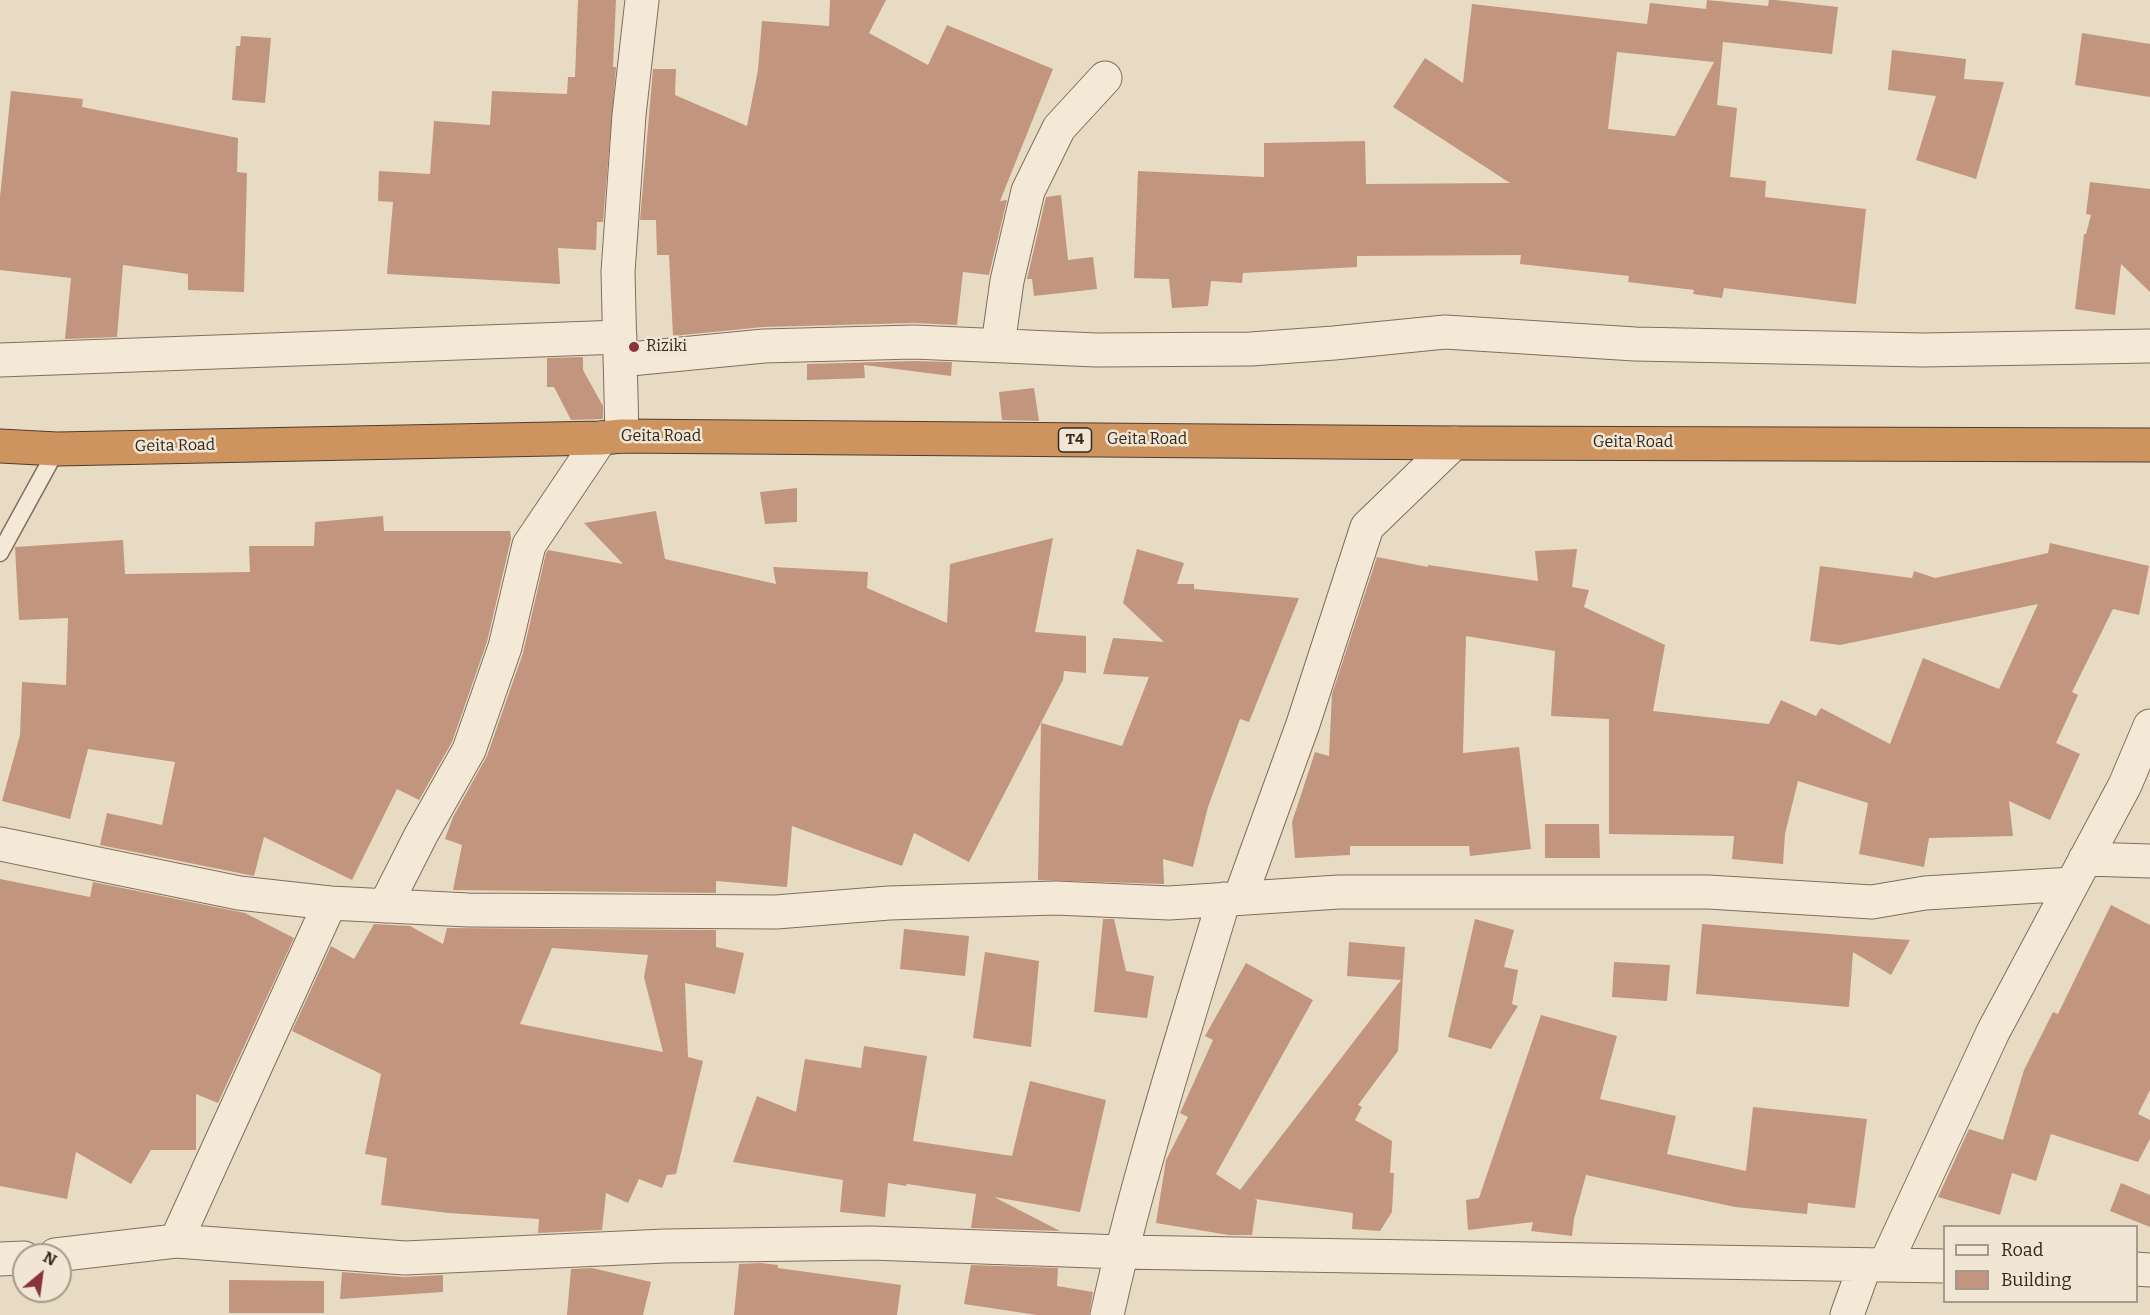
<!DOCTYPE html>
<style>
body{margin:0}
#map{position:relative;width:2150px;height:1315px;overflow:hidden;background:#e8dbc4;font-family:Bitter,serif}
canvas{display:block}
.legend{position:absolute;left:1943px;top:1225px;width:195px;height:78px;box-sizing:border-box;background:#f1e6d3;border:2px solid #a59a8b;margin:0;padding:8px 10px;list-style:none;font-size:18px;color:#33271f}
.legend li{display:flex;align-items:center;gap:12px;height:30px}
.legend b{width:30px;border:2px solid #a59a8b}
.north{position:absolute;left:12px;top:1243px;width:60px;height:60px;box-sizing:border-box;background:#f1e6d3;border:2px solid #a59a8b;border-radius:50%;rotate:29deg;font-size:16px;font-weight:700;line-height:24px;text-align:center;color:#33271f}
.north::after{content:'';display:block;margin:auto;width:21px;height:27px;background:#89343c;clip-path:polygon(50% 0,100% 100%,50% 72%,0 100%)}
</style>
<div id="map">
<canvas width="2150" height="1315"></canvas>
<ul class="legend">
<li><b style="height:8px;background:#f4e9d7"></b>Road</li>
<li><b style="height:16px;background:#c2957f"></b>Building</li>
</ul>
<div class="north">N</div>
</div>
<script>
const c = document.querySelector('canvas').getContext('2d');
c.lineJoin = 'round';
function paint(path, color) { c.fillStyle = color; c.fill(path, 'evenodd'); }
function strokePath(path, color, width, dash) { c.strokeStyle = color; c.lineWidth = width; c.lineCap = dash ? 'butt' : 'round'; c.setLineDash(dash || []); c.stroke(path); }
function write(font, color, halo, rows, align = 'center') {
  c.font = font + ' Bitter,serif'; c.lineWidth = 5; c.setLineDash([]); c.textBaseline = 'middle'; c.strokeStyle = halo; c.fillStyle = color; for (const [text, x, y, turn = 0] of rows) {
    c.save(); c.translate(x, y); c.rotate((+turn || 0) * Math.PI / 180); c.textAlign = isNaN(turn) ? turn : align; if (halo) c.strokeText(text, 0, 0); c.fillText(text, 0, 0); c.restore();
  }
}
paint(new Path2D(`
 M578,0h38l-3,67h3l-13,155h-6l-1,28 -38,-2 2,36 -173,-10 6,-72 -15,-1 1,-30 51,3 4,-53 56,4 2,-34 75,3 1,-17h7z
 M830,0h56l-17,33 59,32 19,-40 106,44 -53,132 7,-1 -18,75 -26,-3 -6,53 -43,-2 -151,4 -90,9 -4,-81h-12l-1,-35h-16l13,-151h23l-1,26 72,31 11,-56 4,-49 67,5z
 M1707,0l61,6 1,-6h6l63,7 -6,47 -109,-12 -6,63 20,3 -7,69 36,4 -1,16 101,12 -10,95 -132,-16 -2,10 -29,-4 1,-4 -66,-8 1,-6 -109,-12 1,-9 -164,1v11l-114,6 -1,10 -31,-2 -3,25 -36,2 -3,-29 -35,-1 4,-107 126,6v-34l101,-2 1,43 144,-1 -117,-76 32,-49 38,25 9,-79 175,20 3,-21 56,6zM1617,52l97,10 -39,74 -67,-7z
 M2082,33l68,11v53l-75,-12z
 M241,36l30,2 -6,65 -33,-3 4,-54h4z
 M1892,50l74,9 -2,20 40,3 -28,97 -60,-19 20,-64 -48,-6z
 M11,91l72,8 -1,8 156,31 -1,34 10,1 -3,119 -56,-2v-16l-65,-9 -6,72 -52,2 6,-61 -71,-8v-73z
 M2090,182l60,7v103l-29,-28 -6,51 -40,-6 9,-75h2l5,-19 -5,-1z
 M1061,195l7,65 25,-3 4,32 -63,7 -2,-17h-5l19,-82z
 M583,357v13l20,36v13l-32,1 -17,-33h-7v-29z
 M914,361l38,1 -1,14 -87,-11 1,13 -58,2v-16z
 M1034,388l5,33 -37,-1 -3,-28z
 M797,488v34l-32,2 -5,-32z
 M656,511l9,48 111,25 -3,-17 95,5 -1,16 80,35 3,-59 103,-26 -18,94 51,4v37l-22,-2 -1,9 -94,182 -55,-29 -12,33 -110,-40 -5,61 -71,-6v12l-263,-3 9,-45 -17,-6 8,-22 34,-61 36,-103 23,-100 2,-3 75,14 -39,-41z
 M383,516l1,15h126l1,8 -24,103 -35,100 -33,58 -22,-11 -45,91 -88,-43 -10,39 -154,-31 7,-32 55,12 13,-63 -87,-13 -18,70 -68,-18 18,-66 2,-53 44,3 2,-67 -49,2 -4,-73 108,-7 2,34 125,-2 -1,-26h65l1,-24z
 M2050,543l99,23 -10,49 -26,-6 -41,83 6,3 -22,48 24,11 -30,66 -41,-19 4,35 -84,2 -5,29 -65,-13 9,-51 -70,-22 -13,53 -2,30 -51,-5 2,-23 -125,-2v-115l-58,-3 4,-65 -89,-15 -3,117 56,-6 12,102 -61,7 -1,-10h-119v9l-55,3 -3,-36 23,-70 14,4 3,-62 45,-137 51,10v-2l110,16 -3,-30 42,-2 -5,38 17,3 -5,17 81,38 -12,66 116,13 12,-24 35,16 5,-8 69,36 33,-86 76,31 39,-85 -198,41 -30,-4 10,-75 92,12 2,-7 21,7 113,-25z
 M1137,549l47,14 -7,21h17v5l105,9 -50,124 -9,-3 -32,88 -15,60 -30,-8 1,25 -126,-4 3,-157 81,23 27,-69 -46,-3 10,-36 51,4 -41,-39z
 M1545,824h54l1,34h-55z
 M0,879l90,18 3,-15 152,31 49,25 -76,165 -22,-9v56h-45l-20,34 -55,-32 -9,47 -67,-13z
 M2111,905l39,20v165l-12,24 12,6v19l-12,23 -87,-28 -15,47 -24,-8 -12,42 -62,-18 31,-68 34,11 21,-70 29,-58 5,2z
 M1103,919h11l12,52 28,5 -7,42 -53,-6z
 M1475,919l39,11 -10,37 14,3 -6,34 6,2 -27,43 -43,-12z
 M374,924l36,2 33,18 4,-16 269,2v17l28,6 -9,41 -50,-11 3,74 15,4 -27,113 -9,1 -5,13 -23,-9 -11,24 -22,-10 -4,37 -64,3 1,-14 -90,-6 -68,-8 6,-47 -22,-4 16,-80 -89,-43 39,-85 23,13zM552,948l96,7 -4,22 19,75 -143,-28z
 M1702,924l152,12 56,4 -19,35 -38,-23 -4,55 -153,-13z
 M904,929l65,7 -4,40 -65,-7z
 M1349,942l56,5 -7,104 -40,54 4,2 -7,13 37,21 -2,32h4l-2,39 -12,19 -28,-2 1,-16 -98,-14 2,2 -5,34h-23l-73,-12 10,-63 22,-43 -8,-4 33,-73 -8,-4 41,-73 67,37 -97,174 24,16 161,-210 -54,-4z
 M985,952l54,9 -8,86 -58,-9z
 M1614,962l56,3 -3,36 -55,-4z
 M1541,1015l76,21 -17,63 76,17 -9,38 79,17 7,-64 114,12 -12,89 -47,-5 -1,11 -72,-7 -149,-32 -12,44 -2,17 -41,-5 2,-9 -65,8 -2,-30 13,-2z
 M864,1046l63,10 -14,85 99,15 18,-75 76,19 -26,112 -86,-15 66,34 -89,-3 5,-34 -69,-10 -1,2 -18,-3 -3,34 -45,-5 3,-32 -110,-18 24,-66 39,16 9,-53 56,9z
 M2121,1183l29,12v32l-40,-16z
 M761,1263l17,2v3l123,17 -4,30h-163l5,-51z
 M971,1265l87,3 -1,18 36,6 -4,23h-52l-73,-11z
 M592,1268l59,14 -8,33h-76l4,-46z
 M342,1272l62,5 39,-2v17l-103,7z
 M229,1280l95,1v32h-95z`), '#c2957f');
const lane = new Path2D(`
 M0,553l57,-104`);
const street = new Path2D(`
 M998,345l9,-64 21,-90 31,-63 46,-50
 M0,360l620,-23
 M620,360l144,-14 150,-4 182,8 155,-1 83,-6 111,-11 190,12 288,6 227,-4
 M622,436l-4,-164 11,-157 13,-115
 M0,844l239,49 91,10 138,7 308,2 113,-9 167,-5 113,5 170,-11h369l164,10 53,-9 147,-9
 M2085,859l65,2
 M1240,898l63,-174 64,-197 87,-84
 M385,906l36,-71 48,-85 36,-103 24,-102 72,-107
 M176,1241l154,-338
 M55,1255l121,-14 229,17 260,-12 206,-3 250,9 823,14
 M0,1259l24,-1
 M1885,1265l108,-233 132,-247 25,-59
 M2136,1269l14,1
 M1107,1315c31,-141 76,-278 117,-416
 M1847,1315l18,-50`);
const highway = new Path2D(`
 M0,446l57,3 544,-11 21,-2 832,7 696,2`);
strokePath(lane, '#816d5d', 19);
strokePath(street, '#816d5d', 35);
strokePath(highway, '#4f3c31', 35);
strokePath(lane, '#f4e9d7', 16);
strokePath(street, '#f4e9d7', 33);
strokePath(highway, '#ce945f', 33);
for (const [x, y, r, color] of [
 [634,347,6,"#89343c"]
]) { const dot = new Path2D(); dot.arc(x, y, r, 0, 2 * Math.PI); c.fillStyle = color; c.fill(dot); strokePath(dot, '#f1e6d3', 2); }
for (const [x, y, w] of [
 [1075,440,33]
]) { const box = new Path2D(); box.roundRect(x - w / 2, y - 12, w, 24, 4.5); c.fillStyle = '#f1e6d3'; c.fill(box); strokePath(box, '#33271f', 1.5); }
write('bold 15px', '#33271f', null, [
 ["T4",1075,440]
]);
write('16px', '#33271f', '#f1e6d3', [
 ["Riziki",646,347]
], 'left');
write('16px', '#33271f', '#f1e6d3', [
 ["Geita Road",661,437],
 ["Geita Road",1147,440],
 ["Geita Road",1633,443],
 ["Geita Road",175,446,-1]
]);
</script>
